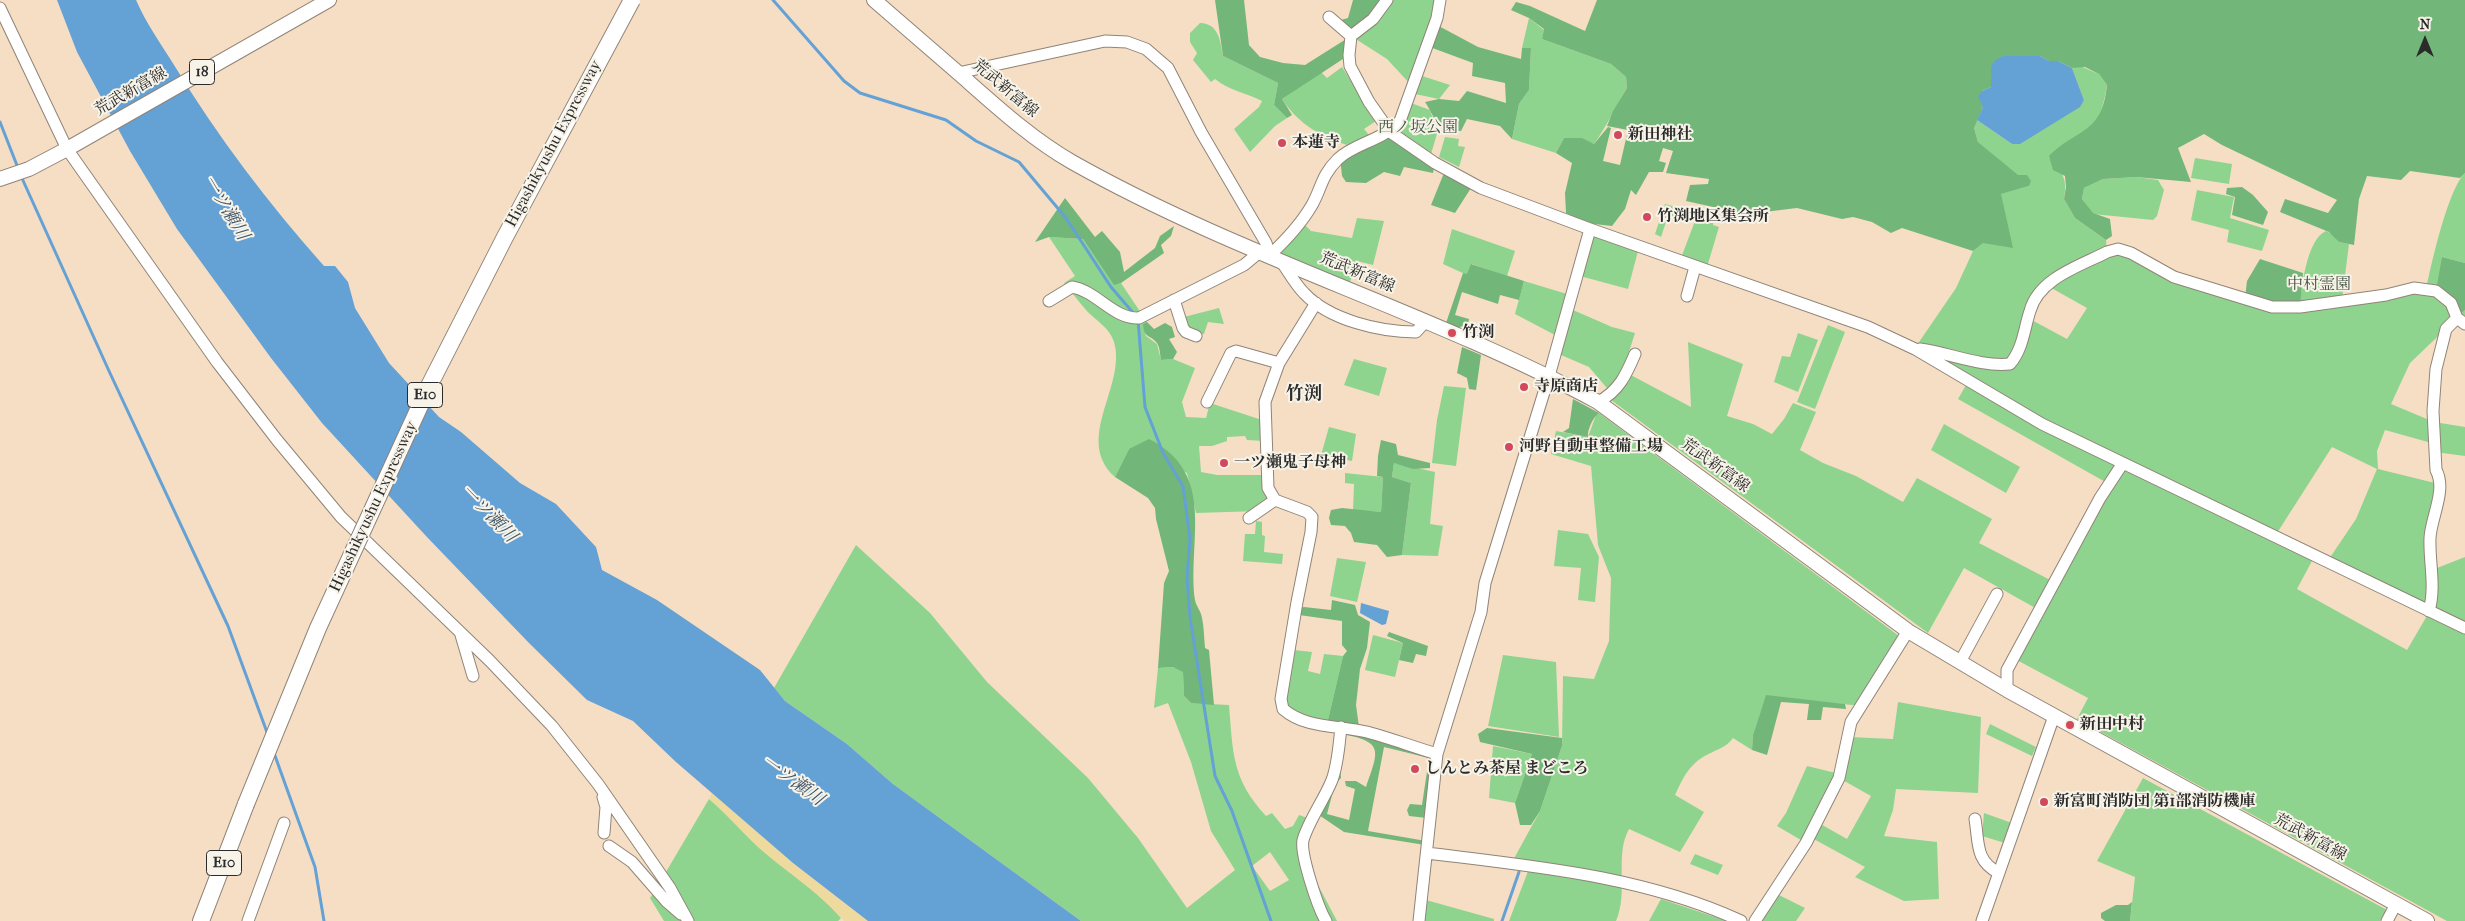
<!DOCTYPE html>
<meta charset="utf-8">
<style>
body{margin:0}
#map{position:relative;width:2465px;height:921px;overflow:hidden;background:#f5dec4;font-family:"IM FELL French Canon",serif}
canvas{display:block}
.north{position:absolute;left:2400px;top:15px;width:50px;height:50px;-webkit-text-stroke:4px #f7f3e8;paint-order:stroke;rotate:0deg;font-size:14px;font-weight:700;line-height:20px;text-align:center;color:#2b2b2b}
.north::after{content:'';display:block;margin:auto;width:18px;height:22px;background:#2b2b2b;clip-path:polygon(50% 0,100% 100%,50% 72%,0 100%)}
</style>
<div id="map">
<canvas width="2465" height="921"></canvas>
<div class="north">N</div>
</div>
<script>
const c = document.querySelector('canvas').getContext('2d');
c.lineJoin = 'round';
function paint(path, color) { c.fillStyle = color; c.fill(path, 'evenodd'); }
function strokePath(path, color, width, dash) { c.strokeStyle = color; c.lineWidth = width; c.lineCap = dash ? 'butt' : 'round'; c.setLineDash(dash || []); c.stroke(path); }
function write(font, color, halo, rows, align = 'center') {
  c.font = font + ' "IM FELL French Canon","Noto Serif JP",serif'; c.lineWidth = 4; c.setLineDash([]); c.textBaseline = 'middle'; c.strokeStyle = halo; c.fillStyle = color; for (const [text, x, y, turn = 0] of rows) {
    c.save(); c.translate(x, y); c.rotate((+turn || 0) * Math.PI / 180); c.textAlign = isNaN(turn) ? turn : align; if (halo) c.strokeText(text, 0, 0); c.fillText(text, 0, 0); c.restore();
  }
}
paint(new Path2D(`
 M1387,0h53l-28,86 -25,-27 -36,-23z
 M1529,18l15,12 -2,9 69,25 15,13 1,11c-12,19 -20,38 -33,56l-30,-6 -8,15 -44,-14 7,-35 10,-14 2,-42h-9z
 M1200,23c19,1 20,17 23,33l55,27 -4,22 13,13 -12,8 -25,26 -16,-23 25,-22 3,-6c-15,-8 -34,-11 -47,-22l-4,3 -18,-22 4,-7 -7,-11v-9z
 M2080,66l19,8 8,11c-2,13 -6,32 -15,42 -11,11 -31,17 -43,30 13,16 19,20 15,42l11,19 31,22 1,12 11,-3 56,28 126,30c1,-19 7,-68 26,-76l10,5 3,6 10,2 -7,55 84,-9c5,-25 22,-101 39,-117v90l-23,-6 15,61 8,-8v14l-9,-5 -46,44 -19,41 43,18 31,5v29l-30,-4v-8l-50,-14 -8,21 1,18 61,15 -7,86 33,-13v66l-136,-64 27,-40 21,-50 -45,-22 -55,86 -214,-103 -146,-85 39,-57 17,-37 9,-8 18,-49 29,-8 -51,-44 -4,-14 3,-8 35,24 72,-44 -12,-32zM2046,285l41,23 -20,31 -39,-21z
 M1342,67l34,54 -12,8 5,6 -19,11c-28,-9 -51,-21 -68,-47l39,-27 6,6z
 M1422,76l28,9 -11,14 -24,-5z
 M1411,103l19,7 3,9 6,8 -8,27 -31,-22z
 M1445,137l14,2 -1,7 7,1 -6,20 -20,-10z
 M2195,158l37,6 -3,20 -38,-6z
 M2136,177l22,3 6,10 -7,26 -4,4 -60,-6 -11,-15 2,-11 19,-9z
 M2197,190l37,7 -4,21 39,12 -7,21 -35,-9 2,-12 -38,-10z
 M1665,204l28,8 -3,11 -22,-7 -7,21 -6,-3z
 M1698,213l16,5 -1,7 6,2 -12,40 -26,-9z
 M1357,218l27,3 -11,44 -16,-4 -7,21 -75,-31 26,-30 10,10 41,7z
 M1452,229l63,22 -8,25 -35,-12 -5,11 -24,-11z
 M1592,236l46,15 -10,38 -48,-13z
 M1049,237l34,2 31,45 7,-1 26,39 -4,2 3,12 11,8 4,16 12,-1 22,9 -13,34 4,15 20,1 4,-15 55,18v20l-18,-1 -2,-4 -18,1v4l-15,5h-13l2,26 16,3h50l8,25 -16,11 -63,2 -9,-40 -58,-24 -14,28c-42,-38 12,-91 -1,-135 -4,-14 -19,-22 -28,-32 -8,-9 -14,-18 -22,-27l11,-7z
 M1524,281l43,13 -12,41 -40,-21z
 M1219,308l5,16 -16,-2 -4,12 -14,1 -10,-17z
 M1573,310l39,17 23,6 -7,22 5,2 -6,16 64,34 -3,-65 55,22 -16,52 26,8 19,10 12,-15 9,-16 23,9 -16,38 23,13 33,13 47,26 14,-24 75,41 -13,24 75,39 55,-98 -151,-85 8,-14 347,174 -16,30 110,61 21,-36 37,18v289h-18l-370,-202 11,-21 -75,-40 26,-48 -75,-42 -36,65 -321,-236 5,-3 -23,-27 -28,-12z
 M1828,325l17,7 -30,77 -18,-7z
 M1798,333l20,7 -20,52 -24,-10 8,-26 8,1z
 M1354,359l33,9 -8,28 -35,-11z
 M1444,386l22,2 -10,78 -24,-3 5,-43z
 M1599,413l304,226 -41,67 -96,-10 -13,39 -1,15 -19,-12c-8,11 -19,12 -30,19 -15,9 -21,23 -28,38l29,17 -24,40 -51,-23c-15,27 0,63 -13,92h-107l21,-55 -19,-2 29,-53 22,-65 1,-70 31,3 15,-38 2,-63 -13,-33 -7,-79 -40,-12 5,-23 32,6 8,-22z
 M1944,424l76,43 -14,26 -75,-43z
 M1329,427l27,7 -4,27 -31,-6z
 M1394,463l41,9 -5,52 13,2 -5,30 -36,-1 9,-72 -19,-6z
 M1345,473l38,4 -2,35 -28,-2 1,-26 -9,-1z
 M1256,521l6,1v13l3,1 -1,16 19,2 -1,10 -39,-3 2,-27h10z
 M1558,530l30,4 11,23 -4,45 -17,-2 3,-32 -27,-2z
 M856,545l74,68 57,69 101,96 50,60 49,70 48,-38 -24,-39 -20,-69 -23,-59 -14,5 4,-40 15,-1 10,4 1,25 7,7 38,2c4,49 3,74 37,111l6,-3 13,16 8,-3 6,-11 14,5 -10,22 7,37 7,4 20,38h-256l-188,-137 -46,-40 -62,-43 -11,-13zM1270,852l19,28 -19,11 -18,-25z
 M1337,558l29,4 -9,40 -27,-6z
 M1373,635l30,8 -8,34 -30,-7z
 M1294,650l18,2 -4,19 12,3 4,-20 19,2 -15,64c-10,-2 -26,-2 -35,-7 -14,-8 -1,-48 1,-63z
 M1503,655l53,7 3,75 -71,-11z
 M1898,702l83,15 -3,76 -82,-4 -3,21 -9,26 53,6 2,57 -35,2 -49,-24 10,-10 -55,-30 -4,6 -29,-17 9,-13 21,-47 33,8 9,-37 44,2zM1839,778l32,18 -24,43 -30,-17z
 M1990,724l46,23 -4,9 -46,-22z
 M1493,746l39,8 -17,49 -26,-5z
 M2143,778l244,132 -7,11h-250l5,-44 -38,-16z
 M709,799c18,15 33,33 50,48 27,25 58,43 82,71l-3,3h-174l-14,-23 6,-9 28,28 -21,-40z
 M1984,813l28,10 -7,20 -23,-7z
 M1695,854l28,11 -5,10 -28,-11z
 M1773,892l32,16 -9,13h-41z
 M1661,899l66,22h-78z
 M1426,900l68,19v2h-71z`), '#8ed48e');
paint(new Path2D(`
 M1215,0h29l5,45 11,12 23,6 22,2 46,-29 -17,-14 14,-4 5,-18h34l-36,36 -2,19 -67,44 10,16 -5,3 -13,-13 4,-22 -55,-27z
 M1597,0h868v173l-5,5 -50,-7 -9,9 -34,-4 -8,23 -5,46 -15,-3 -10,-10 -49,-20 5,-13 43,14 9,-13 -115,-55 -18,-11 -26,14 13,34 -55,-5 -33,2 -19,9 -2,11 11,14 17,6 2,17 -6,4 -31,-22 -11,-19 2,-12 -1,-11 -12,-6 -4,-14c28,-28 53,-21 58,-71l-8,-11 -14,-7 -13,1 -14,-7h-9l-9,-5h-37l-12,18v13l-9,4 1,16 -9,21 4,14 40,33h9l4,6 -2,5 -28,8 12,54 -30,-5 -10,8 -71,-23 -11,5 -19,-11 -19,-5 -11,2 -45,-11 -33,4h-28l-50,-11 4,-16 18,-1 1,-5 -43,-6 7,-22 -10,-3 -4,13 7,2 -3,9h-14l-13,23 -5,-5 -6,19 -13,17 -26,-3 -20,-10 -1,-20 7,-30 -16,-10 8,-15h18l12,6 14,-17 3,1 -8,33 17,4 8,-35 -21,-4 6,-15 14,-23 -1,-11 -15,-13 -69,-25 2,-10 -15,-11 -18,-8 5,-8 14,4 55,25z
 M1435,24l43,23 43,12 1,-11h9l-2,42 -10,14 -7,35 -12,-13 -33,-7 -6,12c-28,-1 -23,-10 -36,-29l14,-3 20,2 8,-10 39,12 -1,-20 -33,-7 1,-13 -46,-17z
 M1390,132l45,31 -2,10 -29,-6 -4,9 -16,-4 -18,11 -20,-1 -4,-6 -2,-19z
 M1444,173l27,15 -16,25 -24,-8z
 M2242,187l11,8 15,17 -5,13 -31,-10 3,-18 -9,-3 1,-6z
 M1065,198l30,39 7,-6 18,21 4,20 31,-24 5,-12 14,-10 -3,10 -10,9 3,8 -43,30 -7,2 -31,-46 -34,-2 -14,5z
 M2442,257l23,6v47l-8,8 -21,-27z
 M2260,259l43,14 -3,34 -55,-9 2,-17z
 M1471,264l53,17 -5,19 -19,-5 -2,9 -36,-12 -7,23 14,4 -1,5 -10,4 -12,-5 17,-50 4,1z
 M1147,322l7,7 11,-6 7,4 3,10 -6,2 8,13 -4,7 -12,1c-1,-5 -1,-13 -4,-17 -7,-9 -13,-4 -14,-19z
 M1462,347l19,8 -5,35 -7,-1 -2,-11 -10,-5z
 M1573,399l26,14c-6,4 -12,17 -11,24l-25,-5 6,-4z
 M1149,439c69,35 38,102 46,161 1,6 6,11 7,18 2,9 2,20 3,30l4,2 5,55 -23,-2 -7,-7 -1,-24 -10,-5 -15,1 6,-85 5,-12 -13,-52 -1,-11 -7,-10 -33,-21 14,-28z
 M1381,440l15,4 2,11 32,8v5l-17,1 -19,-6 -2,14 19,6 -9,72 -15,2 -10,-12 -23,-3 -3,-9 -6,-7 -14,-1 -2,-7 2,-8 11,-2 39,4 2,-35 -6,-1 1,-20z
 M1332,600l23,5 3,10 12,7 -3,26 -7,21 -4,36 3,22 -31,-7 15,-64 4,-5 -5,-6v-24l-43,-6 1,-7 4,-1 27,3z
 M1389,632l39,14 -2,10 -10,-2 -3,9 -14,-3 4,-17 -16,-7z
 M1766,695l79,9 1,5 -23,-2 -2,13h-14l2,-16 -28,-2 -14,53 -15,-5 1,-15z
 M1345,728l90,28 -8,62 -18,-2 -2,-6 3,-6 12,1 7,-47 -45,-11 -16,84 58,10 -1,4 -81,-13 -28,-19 24,-47 1,12 -6,6 -8,30 22,6 6,-31 -9,-3 -1,-5h11l10,6c13,-37 18,-45 -24,-53z
 M1487,728l75,10v8l-22,65 -9,14h-11l-5,-22 17,-49 -52,-12 -2,-8z
 M2132,902l-2,19h-25l-4,-3v-5l15,-8h12z`), '#72b679');
paint(new Path2D(`
 M712,793l81,70 75,58h-24c-25,-29 -56,-48 -85,-73 -17,-16 -32,-34 -50,-49z`), '#eeda9e');
paint(new Path2D(`
 M57,0h79c10,23 25,44 38,65 44,72 94,138 150,201h11l13,16 7,26 34,55 50,54 22,15 59,51 36,21 40,43 6,23 55,30 103,70 25,31 62,43 46,40 188,137h-213l-75,-58 -117,-101 -43,-41 -46,-21 -58,-57 -103,-107 -104,-113 -51,-65 -94,-129 -47,-78 -53,-99z
 M2003,56h37l9,5h9l14,7 12,32 -4,7 -60,37h-8l-35,-24 6,-13 -5,-11 4,-5 9,-4v-20l3,-6z
 M1361,603l28,8 -3,13 -4,1 -22,-12z`), '#64a1d5');
strokePath(new Path2D(`
 M773,0l71,81 16,12 86,27 30,21 43,21 47,56 45,69 24,28
 M0,122l18,46
 M21,176l88,195 119,255 40,109
 M1138,320l7,87 18,46 20,33 7,53 -3,38 3,40 25,159 17,35 39,110
 M274,753l41,114 9,54
 M1502,921l17,-49`), '#64a1d5', 3);
const minor = new Path2D(`
 M1387,0l-14,19 -22,17 -2,19 1,11 19,36 21,30 45,31 46,25 109,41 278,98 47,22 127,75 423,204
 M0,8l67,141 150,213 60,78 64,77 149,144 62,65 46,58 72,104 18,33
 M1329,17l22,19
 M958,73l147,-32 22,1 19,7 22,19 33,64 65,111 4,12c16,-15 31,-31 42,-50 10,-18 9,-29 26,-46 17,-16 44,-18 62,-38l37,-103 3,-18
 M1281,261c7,10 14,23 23,32 25,27 76,39 112,39l10,-11
 M1687,296l8,-29
 M1174,300l9,28 3,4 10,4
 M1049,301l23,-14c25,4 41,32 67,31l105,-53 17,-14
 M1316,303l-37,60 -14,39 3,86 7,12 32,12 5,5 -1,15 -14,70 -16,97 2,10c23,20 55,16 84,23 23,6 46,15 70,22
 M1920,349c30,4 60,18 90,15 13,-15 14,-35 20,-53 9,-33 50,-45 77,-59l11,-3 13,4 43,24 98,30h28l86,-12 28,-7 22,3 15,12 6,15 8,6
 M1207,402l24,-49 5,-2 43,12
 M1598,402c21,-11 28,-27 37,-48
 M1249,518l26,-18
 M2429,611c7,-25 0,-49 1,-73 1,-21 17,-48 6,-68l-3,-59 3,-42 10,-40 11,-11
 M461,635l12,41
 M1960,662l37,-68
 M2007,690v-20l93,-172 23,-35
 M603,797l3,10 -2,26
 M1975,819c4,24 0,42 24,54
 M609,846l23,16 34,39 15,13
 M1427,853c105,13 217,23 314,68
 M248,921l36,-98
 M1326,921c-8,-13 -26,-67 -23,-81 6,-20 21,-40 29,-60 6,-16 7,-35 9,-53
 M1419,921l18,-167 44,-142 4,-29 64,-207 41,-147
 M1755,921l51,-78 33,-65 12,-56 57,-91
 M1982,921l72,-205
 M2387,921l9,-17`);
const major = new Path2D(`
 M874,0c30,26 59,51 89,77 34,30 69,62 109,85 168,95 356,149 526,240l310,229 99,59 420,231
 M0,179l29,-10 38,-20 262,-149`);
const highway = new Path2D(`
 M201,921l45,-117`);
strokePath(minor, '#908478', 13);
strokePath(major, '#908478', 16);
strokePath(highway, '#908478', 18);
strokePath(minor, '#fff', 11);
strokePath(major, '#fff', 14);
strokePath(highway, '#fff', 16);
const highwayBridge = new Path2D(`
 M246,804l72,-176 111,-242 76,-149 127,-237`);
strokePath(highwayBridge, '#908478', 18, []);
strokePath(highwayBridge, '#fff', 16);
for (const [x, y, r, color] of [
 [1618,135,5,"#d1495b"],
 [1282,143,5,"#d1495b"],
 [1647,217,5,"#d1495b"],
 [1452,333,5,"#d1495b"],
 [1524,387,5,"#d1495b"],
 [1509,447,5,"#d1495b"],
 [1224,463,5,"#d1495b"],
 [2070,725,5,"#d1495b"],
 [1415,769,5,"#d1495b"],
 [2044,802,5,"#d1495b"]
]) { const dot = new Path2D(); dot.arc(x, y, r, 0, 2 * Math.PI); c.fillStyle = color; c.fill(dot); strokePath(dot, '#f7f3e8', 2); }
for (const [x, y, w] of [
 [202,72,25],
 [425,395,35],
 [224,863,35]
]) { const box = new Path2D(); box.roundRect(x - w / 2, y - 12.5, w, 25, 4); c.fillStyle = '#f7f3e8'; c.fill(box); strokePath(box, '#2b2b2b', 1); }
write('bold 15px', '#2b2b2b', null, [
 ["18",202,72],
 ["E10",425,395],
 ["E10",224,863]
]);
write('16px', '#2b2b2b', '#f7f3e8', [
 ["荒武新富線",1005,89,40],
 ["荒武新富線",131,92,-30],
 ["Higashikyushu Expressway",554,144,-62],
 ["荒武新富線",1357,273,23],
 ["荒武新富線",1715,466,36],
 ["Higashikyushu Expressway",374,507,-65],
 ["荒武新富線",2310,838,29]
]);
write('16px', '#454', '#f7f3e8', [
 ["西ノ坂公園",1418,128],
 ["中村霊園",2319,285]
]);
write('bold 16px', '#2b2b2b', '#f7f3e8', [
 ["新田神社",1628,135],
 ["本蓮寺",1292,143],
 ["竹渕地区集会所",1657,217],
 ["竹渕",1462,333],
 ["寺原商店",1534,387],
 ["河野自動車整備工場",1519,447],
 ["一ツ瀬鬼子母神",1234,463],
 ["新田中村",2080,725],
 ["しんとみ茶屋 まどころ",1425,769],
 ["新富町消防団 第1部消防機庫",2054,802]
], 'left');
write('italic 18px', '#3f5466', '#f7f3e8', [
 ["一ツ瀬川",225,208,59],
 ["一ツ瀬川",488,514,46],
 ["一ツ瀬川",792,781,36]
]);
write('bold 18px', '#2b2b2b', '#f7f3e8', [
 ["竹渕",1304,395]
]);
</script>
